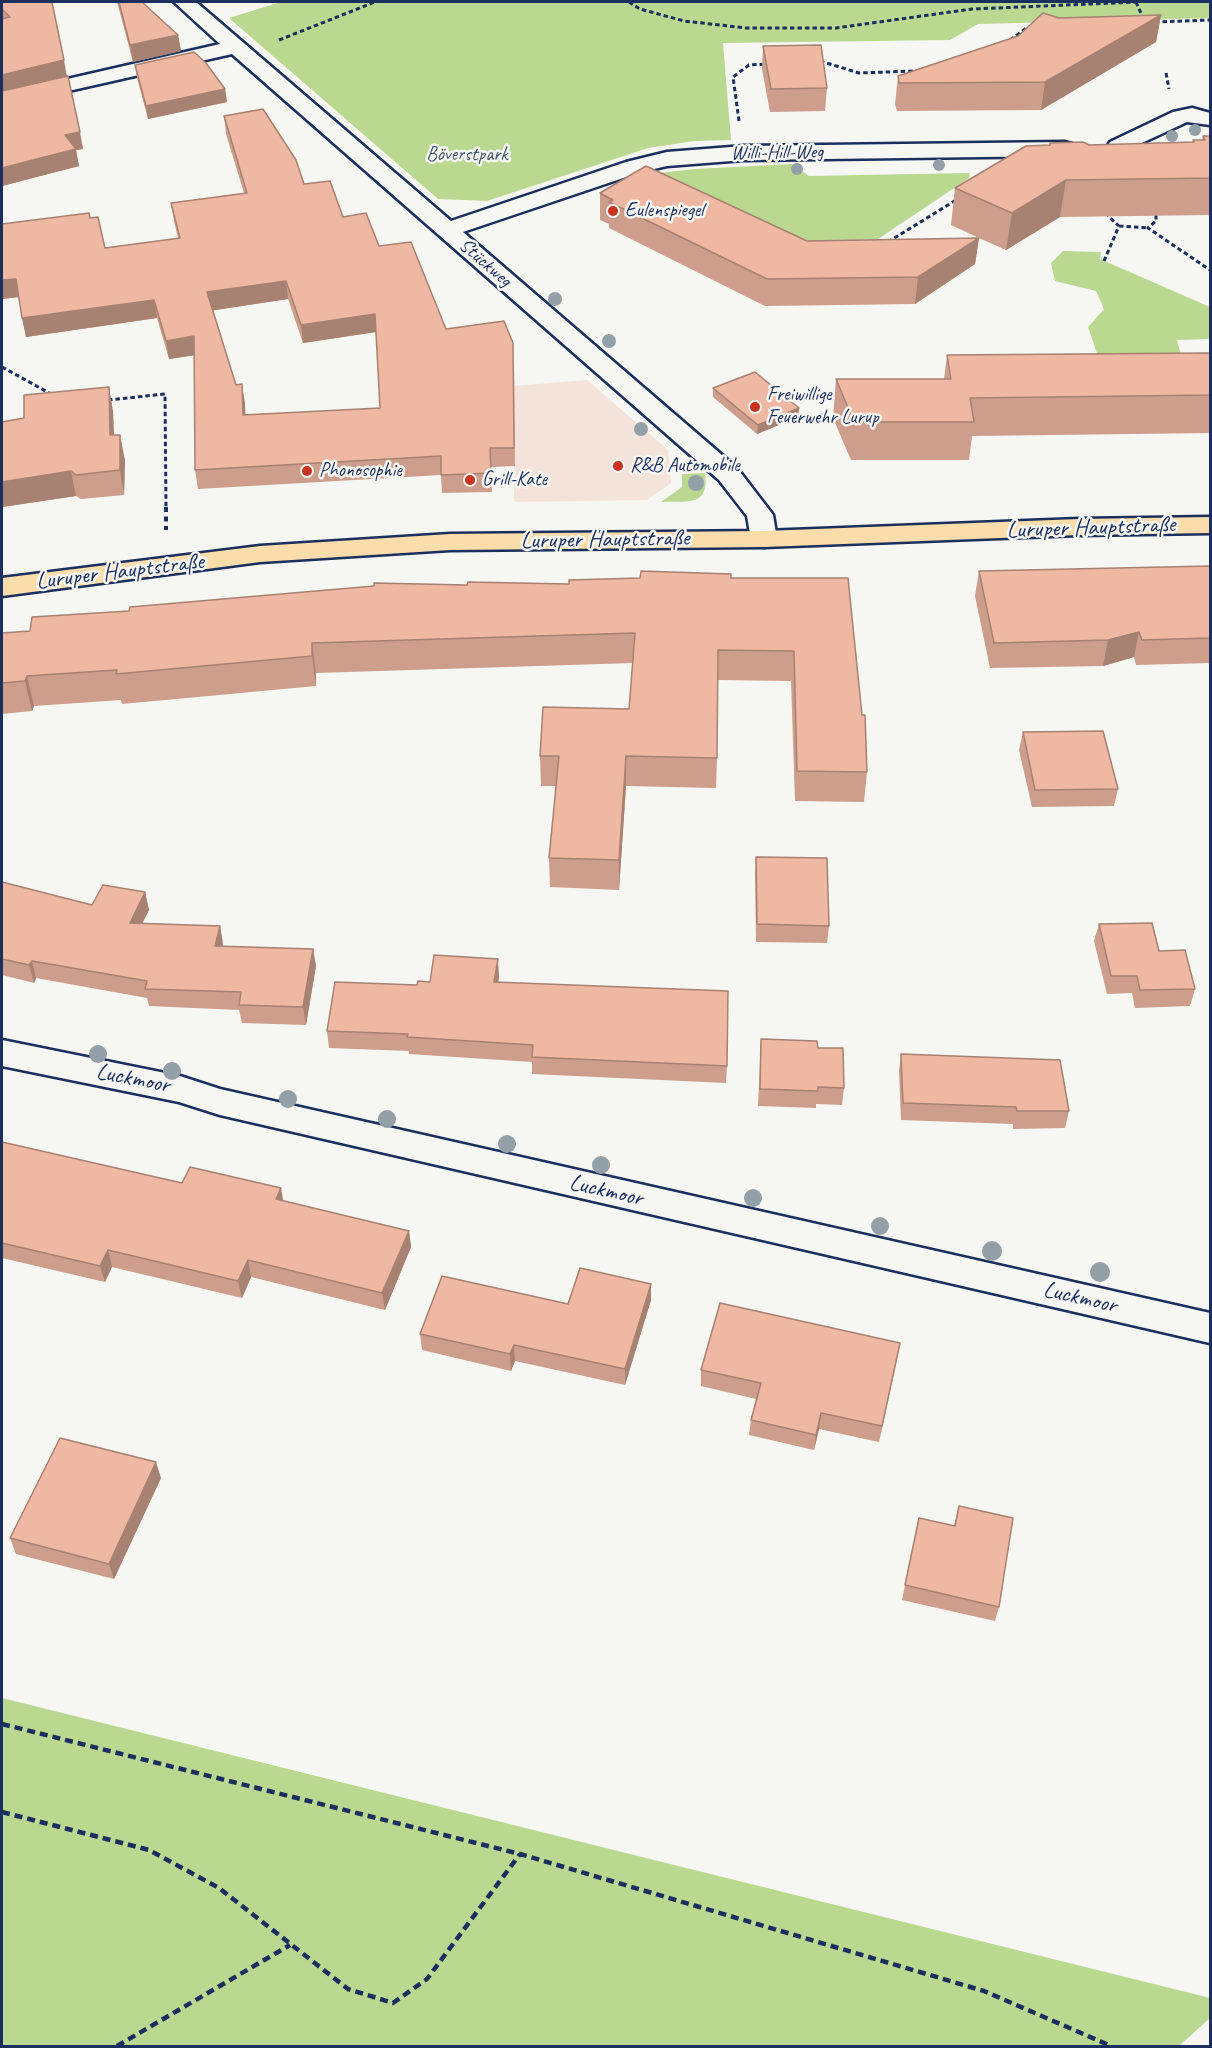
<!DOCTYPE html>
<meta charset="utf-8">
<style>
body{margin:0}
#map{position:relative;width:1212px;height:2048px;overflow:hidden;background:#f6f6f2;font-family:Caveat,sans-serif}
canvas{display:block}
.frame{position:absolute;inset:0;border:3px solid #1b2f5e;pointer-events:none}
</style>
<div id="map">
<canvas width="1212" height="2048"></canvas>
<div class="frame"></div>
</div>
<script>
const c = document.querySelector('canvas').getContext('2d');
c.lineJoin = 'round';
function paint(path, color) { c.fillStyle = color; c.fill(path, 'evenodd'); }
function strokePath(path, color, width, dash) { c.strokeStyle = color; c.lineWidth = width; c.lineCap = dash ? 'butt' : 'round'; c.setLineDash(dash || []); c.stroke(path); }
function write(font, color, halo, rows, align = 'center') {
  c.font = font + ' Caveat,sans-serif'; c.lineWidth = 5; c.setLineDash([]); c.textBaseline = 'middle'; c.strokeStyle = halo; c.fillStyle = color; for (const [text, x, y, turn = 0] of rows) {
    c.save(); c.translate(x, y); c.rotate((+turn || 0) * Math.PI / 180); c.textAlign = isNaN(turn) ? turn : align; if (halo) c.strokeText(text, 0, 0); c.fillText(text, 0, 0); c.restore();
  }
}
paint(new Path2D(`
 M587,380l81,70 3,33 -24,17 -133,2v-116z`), '#f4e3da');
paint(new Path2D(`
 M281,2h929v16l-232,6 -28,16 -227,3 8,97 -37,1 -46,7 -161,53 -49,-2 -209,-181z
 M792,164l17,12 161,-3 -1,5 -91,61 -76,3 -142,-69 35,-4z
 M1063,251l38,1 -1,7 110,48v32l-33,1 7,27 -82,1 -14,-41 16,-18 -8,-18 -41,-10 -4,-18z
 M705,473c5,34 -18,28 -44,29l21,-15v-13z
 M2,1698l1208,300v20l-31,28h-1177z`), '#bbd891');
const street = new Path2D(`
 M174,2h22l255,219 175,-59 41,-10 77,-6 320,-4 8,2 3,5 -3,5 -8,2 -320,4 -77,6 -26,6 -178,60 274,236 36,47 4,24 -3,6 -10,2 -10,-2 -3,-6 -4,-23 -28,-36 -487,-426 -230,52v-12l218,-50z
 M1192,108l18,5v12l-23,-3 -69,32 -8,-2 -3,-5 3,-5 63,-30z
 M2,1040l178,36 40,13 990,224v30l-990,-228 -41,-13 -177,-36z`);
const primary = new Path2D(`
 M1210,517v16l-131,2 -315,12 -314,3 -190,12 -258,34v-18l258,-32 190,-12 314,-3 315,-12z`);
strokePath(street, '#1b2f5e', 5);
strokePath(primary, '#1b2f5e', 5);
strokePath(new Path2D(`
 M629,2l11,7 44,12 62,7h90l136,-19 167,-7
 M1136,2l8,18
 M1155,22l55,-2
 M279,40l96,-38
 M1010,40l18,-13
 M820,61l39,12 56,-2
 M1166,73l3,16
 M739,121l-6,-44 16,-12 18,-1
 M1156,215v6l-8,7 62,42
 M1119,226l29,2
 M888,242l68,-42
 M1104,261l15,-35 -11,-10
 M2,367l49,27
 M108,400l57,-6 1,115`), '#1b2f5e', 3, [4.5, 3]);
strokePath(new Path2D(`
 M166,507v23`), '#1b2f5e', 4, [5, 4.5]);
strokePath(new Path2D(`
 M2,1724l518,130 464,137 127,55
 M2,1812l147,38 70,38 129,101 45,14 34,-24 93,-125
 M117,2046l173,-101`), '#1b2f5e', 4.5, [8, 5]);
paint(street, '#f6f6f2');
paint(primary, '#faddab');
c.fillStyle = '#94a0a8';
for (const [x, y, r] of [
 [1195,130,6],
 [1172,136,6],
 [939,165,6],
 [797,169,6],
 [555,299,7],
 [609,341,7],
 [641,429,7],
 [696,483,8],
 [98,1054,9],
 [172,1071,9],
 [288,1099,9],
 [387,1119,9],
 [507,1144,9],
 [601,1165,9],
 [753,1198,9],
 [880,1226,9],
 [992,1251,10],
 [1100,1272,10]
]) { c.beginPath(); c.arc(x, y, r, 0, 2 * Math.PI); c.fill(); }
paint(new Path2D(`
 M2,2l65,74 16,73 -7,1 3,16 -77,20z
 M117,2h25l36,33 3,16 -48,11z
 M1161,15l-5,27 -115,68 -144,1 -2,-7 3,-28 120,-40 41,-18z
 M763,46l64,42 -2,23 -55,1 -8,-43z
 M135,65l90,24 2,13 -79,17 -11,-41z
 M224,116l80,68 75,62 67,83 68,33 1,104 -24,1 1,25 -50,1 -1,-18 -243,14 -3,-19 -1,-115 -25,4 -12,-41 -131,19 -7,-40 -17,2 88,-81 15,30 73,-10 -4,-17 -3,-18 73,-10 -18,-59zM288,299l15,44 73,-11 4,76 -135,7v-12l-9,-18 -23,-75z
 M1203,136h7v79l-150,2 -54,33 -27,-12 -4,26 -60,40 -150,2 -156,-78v-4l-9,-4v-27l207,48 172,-3 -28,-13 4,-37 95,-43v-2l39,2 103,-2 1,-3h9z
 M1210,353v80l-238,3 -3,24h-118l-18,-42 3,-39h108l3,-24z
 M109,387l4,25 1,23 11,25 -1,35 -43,4 -5,-3 -74,11v-85l22,-4z
 M713,388l86,20 -1,9 -41,17 -44,-37z
 M1210,566v97l-74,2 -2,-8 -31,9 -113,2 -15,-72 4,-25z
 M731,578h117l19,194 -3,30 -69,-1 -4,-120 -74,-1v78l-1,30 -90,-2 -7,104 -69,-3 -1,-29 7,-72h-15l-1,-30 89,-47 4,-46 -317,10v13l-194,18 -1,-4 -87,6 -2,5 -30,3v-81l28,-2 99,-20 338,-26 102,-1z
 M1023,732l95,57 -4,17 -82,1 -13,-57z
 M756,857l73,69 -2,17 -71,-1 -1,-68z
 M2,882l90,23 53,-13 4,18 -7,13 78,3 3,18 -1,2 91,3 3,17 -10,59 -64,-2 -3,-13 -90,-4 -2,-8 -111,-20 -2,5 -32,-8z
 M1099,924l60,27 36,38 -5,17 -55,2 -3,-15 -25,1 -13,-53z
 M499,977l-1,5 229,84 -1,17 -194,-9v-12l-123,-8v-3l-80,-3 -2,-17 90,-46 13,-3z
 M761,1039l57,9 26,40 -2,17 -26,-1v4l-58,-2z
 M901,1054l168,57 -4,17 -52,1v-5l-112,-4 -2,-49z
 M2,1142l180,41 102,18 125,30 2,16 -26,63 -134,-33 -9,21 -130,-31 -7,15 -103,-24z
 M651,1284v16l-26,85 -110,-24 -4,10 -89,-21 -2,-16 148,-30z
 M900,1343l-21,99 -60,-13 -5,21 -65,-15 2,-15 5,-21 -55,-13v-16z
 M161,1478l-47,101 -98,-25 -6,-16z
 M959,1506l40,101 -4,14 -93,-21 17,-82 35,8z`), '#cd9e8b');
paint(new Path2D(`
 M1161,15l-5,27 -115,68 4,-28z
 M178,35l3,16 -48,11 -3,-17z
 M64,60l3,17 -65,15v-17z
 M225,89l2,13 -79,17 -2,-13z
 M80,132l3,17 -7,1 3,16 -77,20v-18l63,-33z
 M1066,180l-6,37 -54,33 6,-37z
 M979,238l-4,26 -60,40 3,-27z
 M16,279l4,18 -18,2v-19z
 M286,281l2,18 -78,12 -3,-19z
 M154,300l3,18 -131,19 -4,-19z
 M375,314l1,18 -73,11 -2,-18z
 M194,336l3,19 -28,4 -3,-18z
 M242,384l3,19 1,30 -3,-18z
 M109,387l4,25 2,48 -5,-25z
 M799,408l-1,9 -41,17 1,-9z
 M120,435l5,25 -1,35 -4,-25z
 M71,471l5,25 -74,11v-25z
 M1139,632l-5,25 -31,9 5,-26z
 M312,643l4,30v13l-4,-30z
 M27,676l7,30 -2,5 -7,-30z
 M626,756v30l-7,104v-30z
 M145,892l4,18 -15,30 -4,-17z
 M220,926l3,18 -5,19 -3,-17z
 M313,949l3,17 -10,59 -3,-18z
 M498,959l1,18 -4,22 -1,-17z
 M32,961l4,17 -2,5 -5,-18z
 M281,1188l3,17 -8,-6z
 M409,1231l2,16 -26,63 -3,-17z
 M108,1250l4,17 -7,15 -5,-16z
 M248,1260l3,17 -9,21 -4,-17z
 M651,1284v16l-26,85v-16z
 M900,1343l-3,16 -18,83 3,-16z
 M514,1345l1,16 -4,10 -1,-17z
 M821,1413l-2,16 -5,21 2,-15z
 M156,1462l5,16 -47,101 -5,-15z`), '#a78171');
const building = new Path2D(`
 M2,2h50l12,58 -62,15v-56l8,-2 -8,-8z
 M119,2h23l36,33 -48,10z
 M1043,13l16,5 102,-3 -116,67 -146,1 -1,-7 120,-40z
 M821,45l6,43 -56,1 -8,-43z
 M194,52l12,11 19,26 -79,17 -11,-41z
 M68,76l12,56 -15,3 11,14 -74,19v-77z
 M263,109l33,51 8,24 26,-3 13,36 23,-4 13,33 32,-4 35,87 58,-8 9,22 1,105h-24l1,25 -50,2v-19l-246,14 -1,-134 -28,5 -12,-41 -132,18 -6,-39 -14,1v-56l87,-11 1,5 8,-1 7,31 75,-10 -9,-35 76,-10 -23,-77zM286,281l15,44 74,-11 5,94 -137,7 -1,-31 -6,1 -29,-93z
 M1203,136h7v42l-144,2 -54,33 -57,-25 71,-42 24,-1v-2l33,-1 6,3 105,-3 -1,-2h12z
 M646,166l161,75 172,-3 -61,39 -151,2 -158,-77 4,-2 -13,-7z
 M1210,353v42l-240,3 4,24h-120l-18,-43h115l-4,-24z
 M755,372l44,36 -41,17 -45,-37z
 M109,387l1,48h10v35l-44,5 -5,-4 -69,11v-60l22,-4v-23z
 M1210,566v72l-68,2 -3,-8 -31,8 -114,3 -15,-72z
 M641,571l90,3v4h117l14,137h3l2,57 -70,-1 -3,-120 -76,-1 -1,108 -91,-2 -7,104 -70,-2 10,-102h-19l3,-49 86,2 6,-76 -323,10v13l-196,18 1,-4 -90,6 -2,5 -23,2v-50l28,-2 2,-14 97,-6 1,-4 244,-21v-3l93,2 1,-3 101,2v-4l71,-2z
 M1103,731l15,58 -83,1 -12,-58z
 M756,857l71,1 2,68 -72,-2z
 M2,882l90,23 11,-20 42,7 -15,31 90,3 -5,20 98,3 -10,58 -64,-2 2,-13 -96,-3 2,-8 -115,-20 -3,4 -27,-6z
 M1152,923l7,28 26,-1 10,39 -55,1 -3,-14h-26l-12,-52z
 M434,955l64,4 -4,23 234,9 -1,75 -195,-9 1,-12 -126,-8 1,-3 -81,-3 8,-49 82,3 1,-4 12,1z
 M761,1039l56,2 1,7h25l1,40 -26,-1v4l-58,-2z
 M901,1054l159,6 9,51h-52l-1,-4 -113,-4z
 M2,1142l180,41 8,-16 91,21 -5,11 133,32 -27,62 -134,-33 -10,21 -130,-31 -8,16 -98,-23z
 M580,1268l71,16 -26,85 -111,-24 -4,9 -90,-20 22,-58 126,28z
 M720,1303l180,40 -18,83 -61,-13 -5,22 -65,-15 10,-37 -60,-13z
 M60,1438l96,24 -47,102 -99,-26z
 M959,1506l54,12 -14,89 -94,-22 14,-67 36,8z`);
paint(building, '#eeb8a2');
strokePath(building, '#a78171', 1.5);
for (const [x, y, r, color] of [
 [613,211,6,"#c8321e"],
 [755,407,6,"#c8321e"],
 [618,466,6,"#c8321e"],
 [307,471,6,"#c8321e"],
 [470,480,6,"#c8321e"]
]) { const dot = new Path2D(); dot.arc(x, y, r, 0, 2 * Math.PI); c.fillStyle = color; c.fill(dot); strokePath(dot, '#f6f6f2', 2); }
write('20px', '#1b2f5e', '#f6f6f2', [
 ["Willi-Hill-Weg",777,153,-1],
 ["Stückweg",485,263,41]
]);
write('20px', '#43596b', '#f6f6f2', [
 ["Böverstpark",467,155]
]);
write('20px', '#1b2f5e', '#f6f6f2', [
 ["Eulenspiegel",625,211],
 ["Freiwillige",767,395],
 ["Feuerwehr Lurup",767,418],
 ["R&B Automobile",630,466],
 ["Phonosophie",319,471],
 ["Grill-Kate",482,480]
], 'left');
write('24px', '#1b2f5e', '#f6f6f2', [
 ["Luruper Hauptstraße",1091,528,-2],
 ["Luruper Hauptstraße",605,540,-1],
 ["Luruper Hauptstraße",120,572,-7],
 ["Luckmoor",133,1079,11],
 ["Luckmoor",606,1191,13],
 ["Luckmoor",1080,1298,13]
]);
</script>
